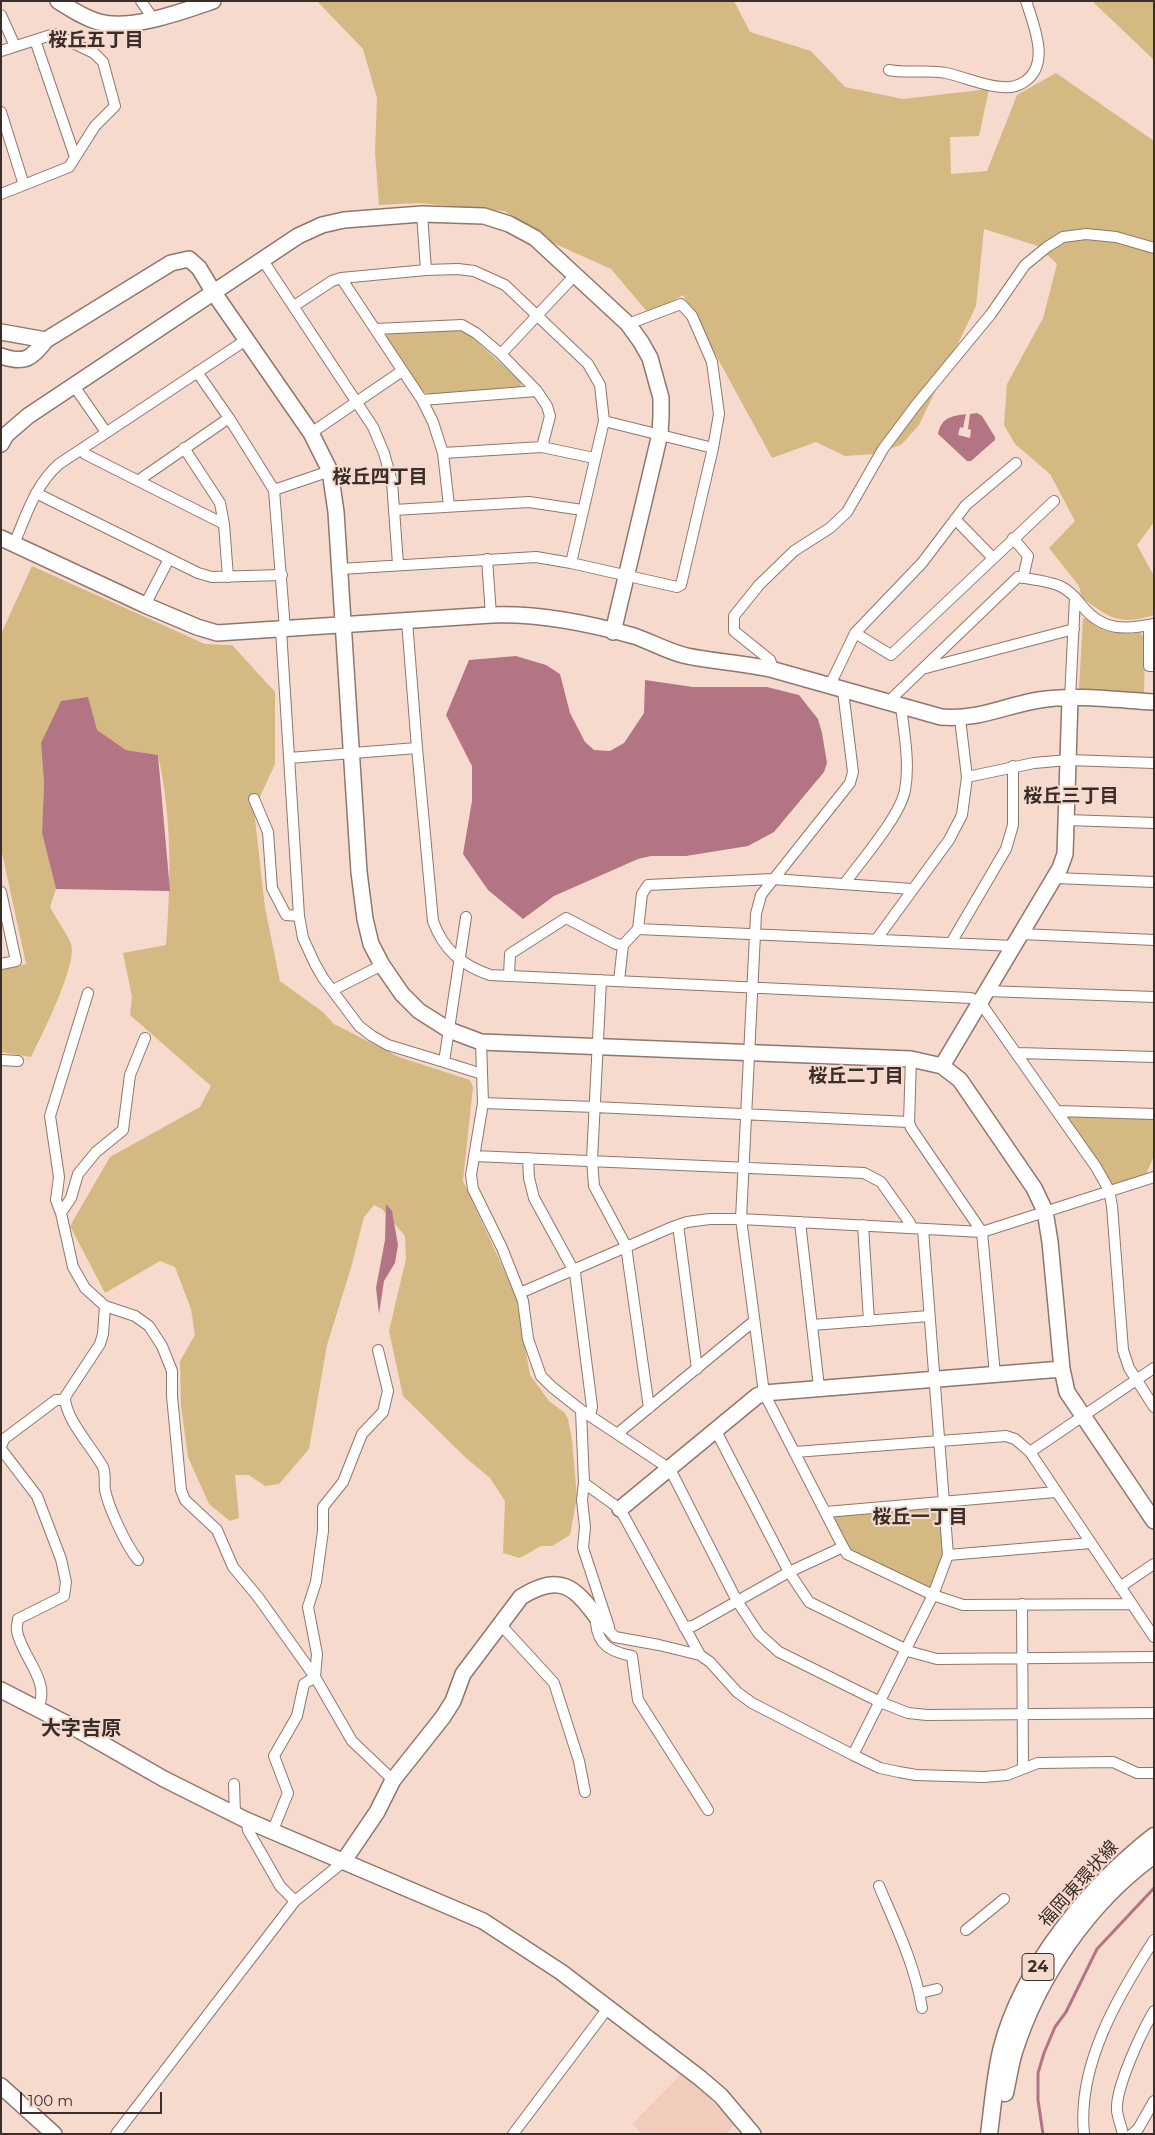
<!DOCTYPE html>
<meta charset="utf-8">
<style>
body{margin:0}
#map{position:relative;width:1155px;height:2135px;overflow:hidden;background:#f7dace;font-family:Montserrat,sans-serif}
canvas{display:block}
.frame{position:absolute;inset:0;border:2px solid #392e29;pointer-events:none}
.scale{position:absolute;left:20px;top:2092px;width:142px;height:22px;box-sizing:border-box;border:2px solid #392e29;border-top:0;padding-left:6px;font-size:15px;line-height:18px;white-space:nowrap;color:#392e29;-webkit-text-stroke:4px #f7dace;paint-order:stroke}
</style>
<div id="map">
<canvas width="1155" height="2135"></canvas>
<div class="frame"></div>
<div class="scale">100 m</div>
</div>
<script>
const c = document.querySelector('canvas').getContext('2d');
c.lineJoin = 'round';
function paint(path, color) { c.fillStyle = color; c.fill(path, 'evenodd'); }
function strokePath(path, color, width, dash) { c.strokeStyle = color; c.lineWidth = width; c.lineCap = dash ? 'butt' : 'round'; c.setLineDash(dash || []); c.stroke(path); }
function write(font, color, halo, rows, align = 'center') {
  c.font = font + ' Montserrat,"Noto Sans JP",sans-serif'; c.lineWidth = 4; c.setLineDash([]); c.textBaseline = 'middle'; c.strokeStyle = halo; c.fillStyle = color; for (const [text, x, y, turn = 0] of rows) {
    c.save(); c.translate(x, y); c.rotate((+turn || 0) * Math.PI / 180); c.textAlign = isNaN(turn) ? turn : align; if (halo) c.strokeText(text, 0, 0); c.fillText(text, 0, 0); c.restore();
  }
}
paint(new Path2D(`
 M681,2074l22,17 32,34 -10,9h-83l-10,-10z`), '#f1ccbd');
paint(new Path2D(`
 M317,1h417l16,31 61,19 34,36 58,12 86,-10 -10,47 -29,1 1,37 36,-3 30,-76 39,-22 98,68v381l-17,23 17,31v39c-36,11 -43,3 -72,-17l-3,-12 -30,-38 26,-27 -25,-47 -35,-30 -11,-19 3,-41 36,-66 14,-54 -19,-18 -54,-17 -8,77 -57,119 -18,20 -27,9 -29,2 -29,-14 -44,16 -89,-163 -33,20 -39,-46 -60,-27 -47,-31 -85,-8 -40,2 -4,-53 2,-54 -14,-49z
 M1092,1h62v59z
 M452,330h12l57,52v5l-91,7 -7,-2 -36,-52v-6z
 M32,566l173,78 27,1 43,47v72l-21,46 11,98 15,73 43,31 11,12 65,33 71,23 3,7 -10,94 53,115 14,79 19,26 16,12 3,6 4,21 5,57 -7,38 -18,11h-11l-21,12 -17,-5 2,-52 -15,-23 -25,-21 -62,-61 -14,-65 17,-72 -1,-23 -23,-27 -8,-4 -10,12 -13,51 -24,77 -18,104 -30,35 -14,2 -16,-11h-14l4,43 -9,3 -21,-17 -21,-47 -7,-51 -1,-45 15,-26 -4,-26 -16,-42 -15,-6 -55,32 -35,-67 40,-69 90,-50 11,-21 -81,-71 2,-18 -9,-44 43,-8c5,-64 6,-127 -8,-190l-32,-5 -29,-20 -56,13 3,40 -2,50 14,56 -6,18c6,12 16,24 21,37 7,20 -30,93 -40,113l-30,-5v-82l25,-6 -25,-116v-214z
 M1083,618c6,1 8,5 13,8 13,9 30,8 44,6l5,7 -1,58 -58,-4 -7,-5z
 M1067,1116l87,3v37l-8,18 -35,12 -10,-21z
 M939,1507l3,4 3,44 -14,33 -81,-38 -15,-29 1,-8z`), '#d4b982');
paint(new Path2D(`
 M977,413l5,3 13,21v3l-24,21h-4l-29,-27c3,-16 13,-18 28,-20l-3,14 -3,-1 -2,8 12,3 1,-8 -3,-1 2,-15z
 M516,656l30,9 14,9 10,39 15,29 9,8 16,1 14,-8 20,-30 1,-33 48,7h74l32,8 19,24 4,14 5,30 -3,9 -50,60 -26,14 -62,10h-35l-13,3 -84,37 -31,23 -35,-29 -25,-36 9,-53v-35l-26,-51 23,-55z
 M88,697l9,33 29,20 32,5 12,136 -114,-2 -14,-56 2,-50 -3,-40 20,-42z
 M386,1204l6,7 6,34 -3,18 -11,18 -5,33 -3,-26 9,-48z`), '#b37484');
strokePath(new Path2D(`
 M1043,2134l-5,-34v-27l6,-20 11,-26 11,-15 31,-63 57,-61`), '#b37484', 3);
const street = new Path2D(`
 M141,1l13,19
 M1,15l14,31
 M35,40l40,117
 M1,51l53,-17 40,19 9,9 12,44 -20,20 -26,41 -68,27
 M889,70c20,4 38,-1 57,3 19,4 37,13 56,14 8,1 16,-1 22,-5 27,-17 10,-56 2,-81
 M1,112l23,73
 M422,214l4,56
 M262,259l111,168 11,26 8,29 6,82
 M341,278l81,122 11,22 10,31 6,53
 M294,306l38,-25 9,-3 85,-8 32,-1 16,2 31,14 83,79 12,21 4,36 -33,142
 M375,329l87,-4 14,8 25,21 36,37 10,15 3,10 -8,31
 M501,354l75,-80
 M197,372l32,46 45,72 11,139
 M74,386l32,46
 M422,400l115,-9
 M604,421l109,27
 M311,433l91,-62
 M184,448l36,55 4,21
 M82,449l3,5 139,70 4,53
 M443,453l99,-6 52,11
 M139,480l90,-62
 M274,490l56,-19
 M36,493l162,80 14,4 70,-2
 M394,510l135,-8 53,8
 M955,519l38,39
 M1013,538l15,18 -5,22
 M14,544c12,-28 21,-59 45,-80l187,-124
 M487,559l4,56
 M340,569l196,-12 35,6 106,24 4,-2 32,-137 6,-34 -7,-52 -20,-46 -11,-12 -53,20
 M145,605l24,-46
 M407,621l10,127 16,173c10,28 28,44 57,54l481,23 9,4 116,165 13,23 3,16 11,144 6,18 25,39
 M1149,625v41h5
 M281,630l18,286 4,22 12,26 8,14 36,48 13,10 16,9 56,17 22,-145
 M855,633l36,22 163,-154
 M922,669l152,-40
 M774,670l-4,-10 -36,-29v-15l25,-31 35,-34 36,-23 17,-16 36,-63 33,-44 75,-91 34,-49 22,-18 16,-10 23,-3 30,3 38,11
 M829,687l26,-54 67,-70 44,-58 50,-42
 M843,691l10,81 -3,11 -89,112 -5,19 -15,305 23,174 79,154 4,7 86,41 30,10 169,-1
 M1070,699l5,-102
 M888,702l130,-125c13,2 30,4 42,9 9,4 17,13 23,21 20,24 42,23 71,17
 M289,758l128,-10
 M967,777l67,-14 34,-3 86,3
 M254,799l14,33 4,56 14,27 13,1
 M1067,820l87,3
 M1055,878l99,4
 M845,883c16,-22 56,-68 60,-93 5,-27 -1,-57 -4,-84
 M1,892l15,69 -15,3
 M638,929l376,17
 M1021,934l133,6
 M876,940l73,-100 13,-25 5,-38 -7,-58
 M951,943l55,-94 7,-24v-59
 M509,975l1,-21 56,-36 50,26 7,1
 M601,980l-9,180 2,26 32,60 23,162
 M619,981l4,-36 15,-16 4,-35 6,-9 125,-6 139,10
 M333,990l49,-25
 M987,991l167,6
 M88,993l-38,123 9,61 -3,23 5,13 12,54 12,21 20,18 30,10 14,10 13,20 10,25v25l9,94 4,10 32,30 16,37 25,30 57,80 37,64 41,39
 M481,1042l2,61 -12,72 2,14 29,59 21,53 5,38 13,37 11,11 29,23 89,59 67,132 22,33 20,18 101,50 28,11 19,2 227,-2
 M1018,1053l136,4
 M1,1060l17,1
 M444,1062l38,12
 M483,1103l112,4 314,15 2,6 71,104 13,143
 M1058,1111l96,3
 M909,1122l2,-63
 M474,1156l390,17 17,9 29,41 2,5
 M528,1158l1,20 5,20 41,75 17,134 -2,9
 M61,1213l10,-15 7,-24 18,-22 27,-22 7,-55 15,-37
 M800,1222l19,165
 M678,1225l19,144
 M863,1225l6,96
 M520,1293l150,-65 17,-6 23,-3h31l241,13 172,-55
 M105,1306l-2,28 -3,10 -35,53c0,22 27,50 38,70 3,7 1,16 2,23 4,19 21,55 33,70
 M812,1325l117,-9
 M581,1410l3,73 -2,17 3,27 -2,21 26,79
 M716,1431l73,141 20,30 102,50 26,7 217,-2
 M617,1434l137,-113
 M1,1447l3,-8 52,-39h9
 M1,1449l36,47 24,63 5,23 -2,14 -46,23c0,3 -2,8 -1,12 4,25 36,52 20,78
 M795,1452l211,-16 9,3 15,13 124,185
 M1030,1452l124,-84
 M584,1483l36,26 80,146
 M826,1512l230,-20
 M948,1555l143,-12
 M1120,1587l34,-23
 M1022,1604l1,164
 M500,1624l54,59 25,78 6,31
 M684,1627l9,-1 96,-54 54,-25
 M315,1677l2,-23 -9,-47 8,-25 7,-51v-24l20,-25 19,-48 21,-22 5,-21 -10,-41
 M853,1755l80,-160 15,-40 -25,-326
 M234,1784l1,30
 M708,1810l-70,-110 -6,-44c-20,-4 -34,-10 -36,-33l3,-3 16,17 44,8 41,10 10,7 27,30 15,11 101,52 27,13 19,4 17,3 68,2 23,-2 31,-12 75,-1 24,11h17
 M246,1820l2,10 32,56 15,15
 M273,1830l15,-37 -14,-37 23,-40 7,-32 11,-7
 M879,1886c17,40 36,79 43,122
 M966,1930l38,-31
 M920,1993l17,-4
 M116,2134l179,-233 48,-39
 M513,2134l95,-126
 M1084,2134c-7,-69 34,-138 70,-194
 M1123,2134c-2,-8 -5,-16 -6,-23 -2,-23 25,-80 37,-100
 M1132,2134l6,-5 16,-28`);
const secondary = new Path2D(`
 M58,1c13,8 26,17 41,21 31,9 85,-11 114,-21
 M1,332l45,8
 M1,356c24,8 30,3 45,-16l125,-77 18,-4 10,9 15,25 97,140 19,38 6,41 23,360 6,47 6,25 11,21 20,29 17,17 30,19 32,12 430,17 31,7 18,14 74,108 11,23 5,31 12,127 5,23 87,129
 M1,444l5,-9 22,-19 270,-180 24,-11 22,-5 78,-6 62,2 25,8 26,14 93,86 13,18 9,16 11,40v18l-1,18 -47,198
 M1,538l144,67 52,22 20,6 274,-18c48,-2 97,8 143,21 18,6 34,16 53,20 29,6 58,7 87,14l167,47c39,3 62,-11 98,-17 34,-6 79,0 115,2
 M942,1066l118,-198 5,-14 5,-155
 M620,1509l137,-113 7,-3 298,-24
 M1,1690l72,37 91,52 82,41 237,101 78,51 139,106 21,18 32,38
 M343,1862l34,-50 16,-32 50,-63 10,-16 10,-27 58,-77c39,-25 54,-10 78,23
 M1,2086l53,48`);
const primary = new Path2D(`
 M1005,2093c3,-13 5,-28 9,-41 24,-76 75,-150 140,-197
 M989,2134c4,-29 6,-60 13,-87 21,-80 88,-161 152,-211`);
strokePath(street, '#90766b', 12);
strokePath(secondary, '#90766b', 18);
strokePath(primary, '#90766b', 19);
strokePath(street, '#fff', 10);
strokePath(secondary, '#fff', 15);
strokePath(primary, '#fff', 16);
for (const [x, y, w] of [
 [1038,1967,32]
]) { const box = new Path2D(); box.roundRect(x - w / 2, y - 13.5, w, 27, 4); c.fillStyle = '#f7dace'; c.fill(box); strokePath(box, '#392e29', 1); }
write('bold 16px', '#392e29', null, [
 ["24",1038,1967]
]);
write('18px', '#392e29', '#f7dace', [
 ["福岡東環状線",1079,1884,-48]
]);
write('bold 19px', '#392e29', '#f7dace', [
 ["桜丘五丁目",96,40],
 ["桜丘四丁目",380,477],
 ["桜丘三丁目",1071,796],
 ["桜丘二丁目",856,1076],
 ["桜丘一丁目",920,1517]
]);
write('bold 20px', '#392e29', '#f7dace', [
 ["大字吉原",81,1729]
]);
</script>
